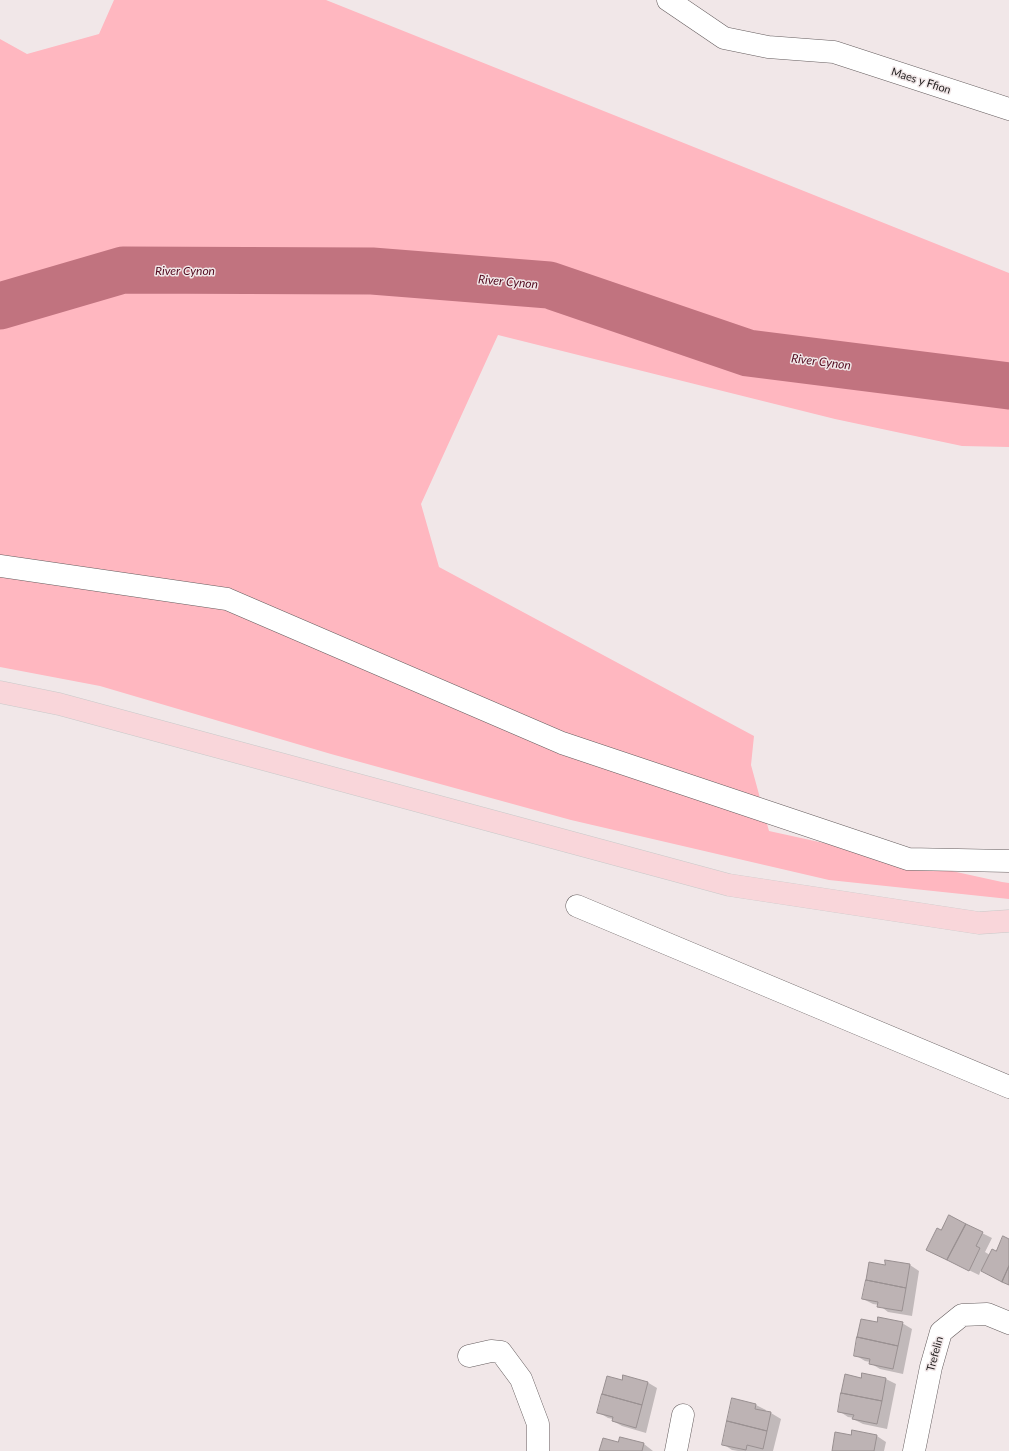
<!DOCTYPE html>
<style>
body{margin:0}
canvas{display:block;background:#f1e7e8}
</style>
<canvas width="1009" height="1451"></canvas>
<script>
const c = document.querySelector('canvas').getContext('2d');
c.lineJoin = 'round';
function paint(path, color) { c.fillStyle = color; c.fill(path, 'evenodd'); }
function strokePath(path, color, width, dash) { c.strokeStyle = color; c.lineWidth = width; c.lineCap = dash ? 'butt' : 'round'; c.setLineDash(dash || []); c.stroke(path); }
function write(font, color, halo, rows, align = 'center') {
  c.font = font + ' Lato,sans-serif'; c.lineWidth = 3; c.setLineDash([]); c.textBaseline = 'middle'; c.strokeStyle = halo; c.fillStyle = color; for (const [text, x, y, turn = 0] of rows) {
    c.save(); c.translate(x, y); c.rotate((+turn || 0) * Math.PI / 180); c.textAlign = isNaN(turn) ? turn : align; if (halo) c.strokeText(text, 0, 0); c.fillText(text, 0, 0); c.restore();
  }
}
paint(new Path2D(`
 M114,0h212l683,273v174l-47,-1 -127,-27 -337,-84 -77,169 18,63 315,169 -3,29 18,66 233,51 7,1v16l-180,-19 -258,-60 -240,-66 -231,-68 -100,-19v-628l27,15 72,-20z`), '#ffb7c0');
paint(new Path2D(`
 M942,1231l40,2 10,5 -7,14 5,3 7,-3 12,-12v45l-28,-15 -2,5 -52,-25z
 M886,1261l24,4 9,6 -7,45 -24,-4 -9,-7 -6,-1 -10,-5 22,-33z
 M878,1323h24l10,6 -9,45 -23,-5 -10,-6v-1l-5,-1 -10,-6z
 M862,1374l24,5 10,5 -9,45 -24,-5 -10,-5 1,-1 -6,-1 -9,-6 22,-32z
 M623,1381l24,1 10,6 -11,45 -24,-7 -9,-5v-2l-5,-1 -10,-6z
 M733,1399l23,6 10,5 -1,2 6,1 10,6 -8,32h-35l-6,-1 -9,-6z
 M852,1436h25l9,6 -2,9h-51z
 M620,1439l24,5 9,7h-52l18,-8z`), '#0003');
strokePath(new Path2D(`
 M0,306l123,-36 249,1 177,14 199,68 261,33`), '#c1737f', 47);
const building = new Path2D(`
 M949,1215l17,9 -19,36 -21,-10 11,-22 4,2z
 M966,1224l17,8 -7,14 4,2 -11,23 -22,-11z
 M1003,1236l6,3v27l-7,16 -21,-11 11,-22 4,2z
 M885,1260l25,4 -4,24 -40,-8 3,-18 16,3z
 M1009,1266v19l-7,-3z
 M866,1280l40,8 -4,23 -25,-4 1,-5 -16,-3z
 M878,1317l25,5 -5,24 -41,-9 4,-18 16,3z
 M857,1337l41,9 -5,23 -24,-5 1,-5 -16,-3z
 M862,1373l24,5 -4,23 -41,-8 4,-19 16,4z
 M623,1375l25,7 -6,23 -40,-11 5,-18 15,4z
 M841,1393l41,8 -5,23 -25,-5 2,-4 -16,-3z
 M602,1394l40,11 -6,23 -24,-7 1,-4 -16,-4z
 M732,1398l24,6 -1,5 16,3 -4,19 -40,-10z
 M727,1421l40,10 -4,18 -16,-4 -1,5 -24,-5z
 M852,1430l25,5 -3,16h-42l3,-19 16,3z
 M620,1437l24,6 -2,8h-43l4,-13 15,4z`);
paint(building, '#bdb3b4');
strokePath(building, '#999091', 1);
const minor = new Path2D(`
 M668,0l56,38 44,9 66,5 175,57
 M0,566l227,33 335,144 346,116 101,2
 M577,906l432,181
 M469,1356l22,-5 10,1 20,27 17,45v27
 M676,1451l7,-36
 M914,1451l17,-84 10,-35 21,-17 25,-1 22,9`);
const major = new Path2D(`
 M0,692l59,12 670,181 250,38 30,-2`);
strokePath(minor, '#655d5e', 23);
strokePath(major, '#c9c9c9', 23);
strokePath(minor, '#fff', 22);
strokePath(major, '#f9d6da', 22);
write('11px', '#1f1c1c', '#f1e7e8', [
 ["Maes y Ffion",921,81,18],
 ["Trefelin",935,1354,-75]
]);
write('italic 12px', '#520a1f', '#f1e7e8', [
 ["River Cynon",185,271],
 ["River Cynon",508,282,5],
 ["River Cynon",821,362,7]
]);
</script>
